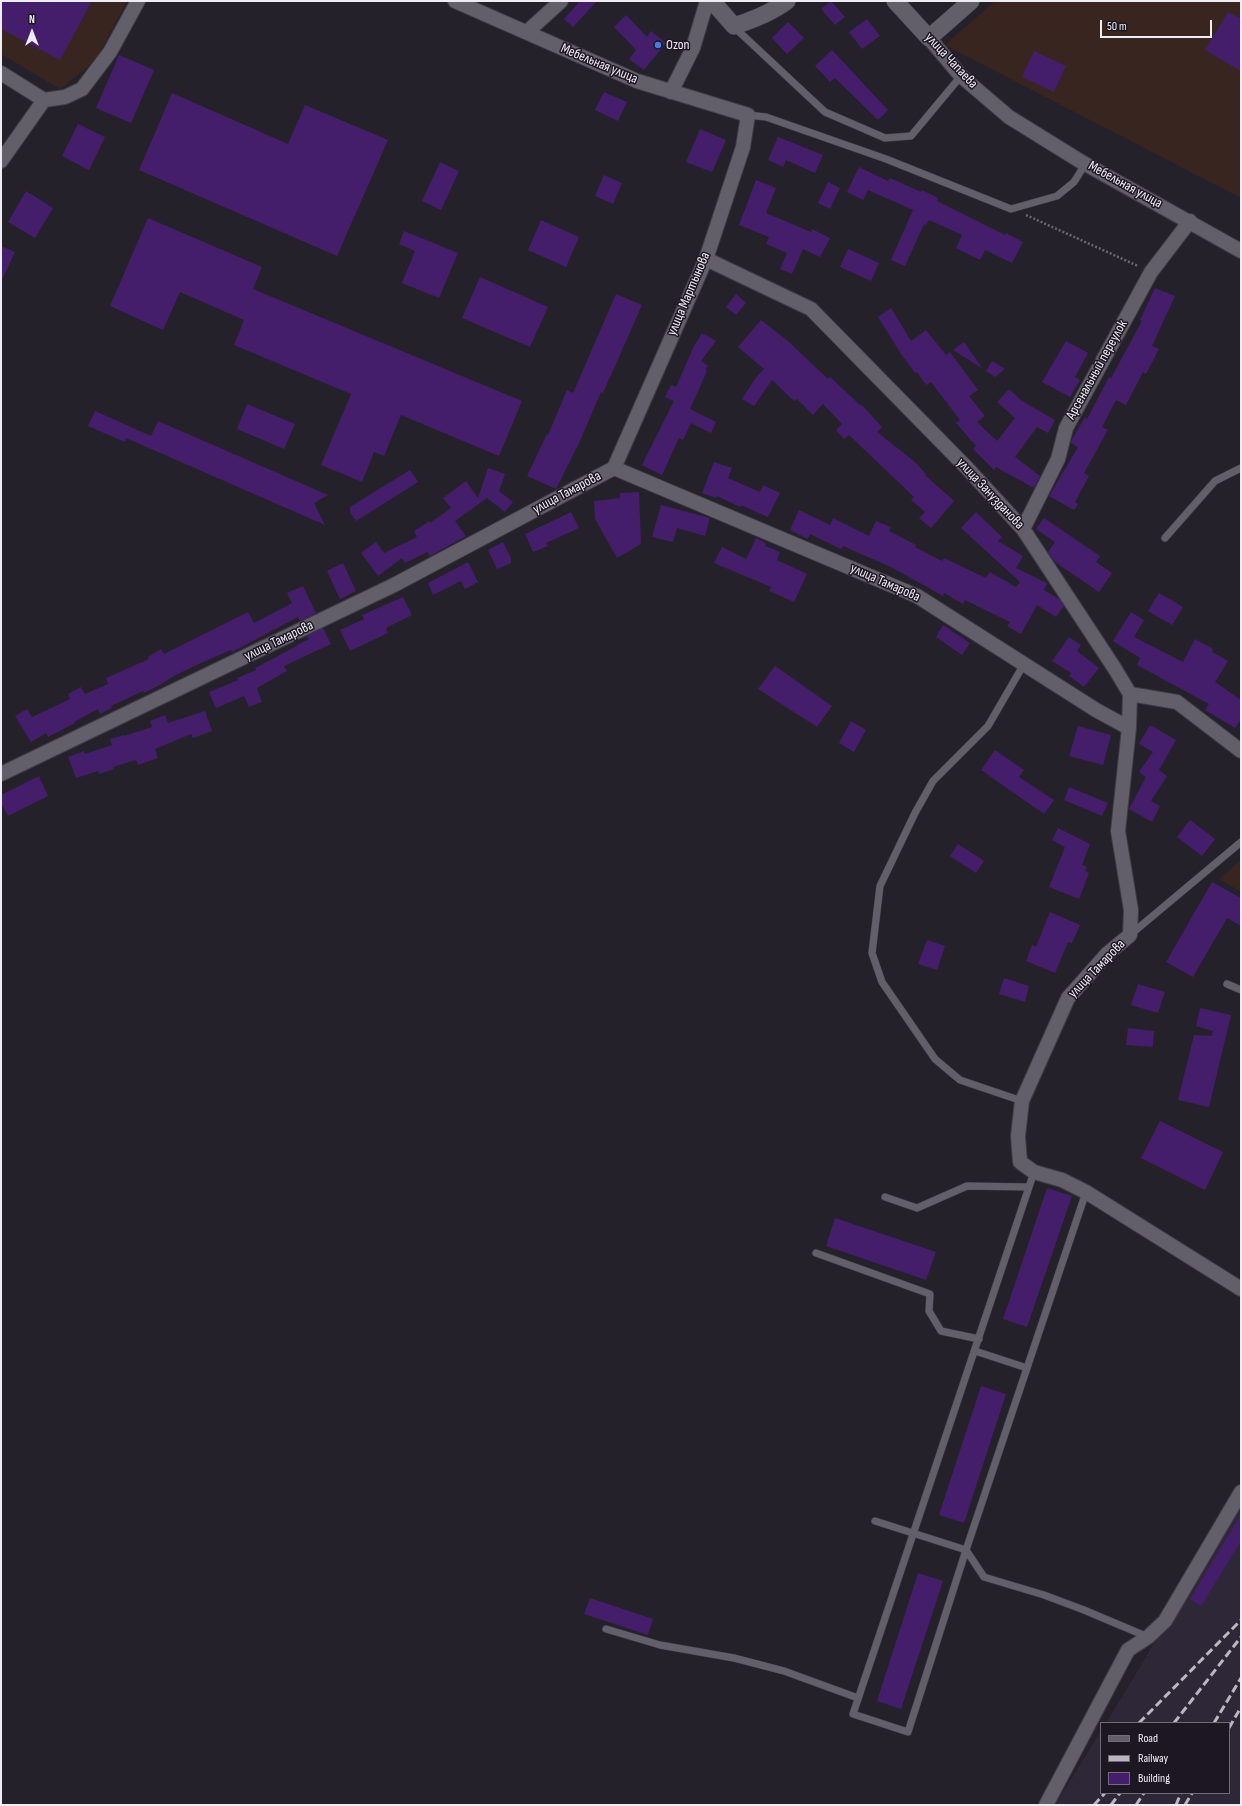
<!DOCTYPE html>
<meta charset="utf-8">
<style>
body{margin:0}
#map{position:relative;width:1242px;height:1806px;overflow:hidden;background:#25212b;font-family:"Sofia Sans Condensed",sans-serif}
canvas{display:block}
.frame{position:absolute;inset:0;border:2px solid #efecf4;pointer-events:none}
.legend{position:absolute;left:1100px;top:1722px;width:130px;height:72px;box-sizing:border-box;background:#1c1722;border:1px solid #706c76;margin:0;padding:5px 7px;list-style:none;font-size:12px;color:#efecf4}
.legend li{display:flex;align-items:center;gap:8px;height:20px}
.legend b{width:20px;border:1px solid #706c76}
.north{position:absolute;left:12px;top:12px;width:40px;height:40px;-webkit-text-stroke:3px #1c1722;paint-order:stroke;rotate:0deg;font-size:11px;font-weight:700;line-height:16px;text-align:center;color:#efecf4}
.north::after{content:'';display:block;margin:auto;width:14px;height:18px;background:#efecf4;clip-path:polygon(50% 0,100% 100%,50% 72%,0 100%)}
.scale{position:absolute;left:1100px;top:20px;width:112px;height:18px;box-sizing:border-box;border:2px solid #efecf4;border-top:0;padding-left:5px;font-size:12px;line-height:14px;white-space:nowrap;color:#efecf4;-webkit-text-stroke:3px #1c1722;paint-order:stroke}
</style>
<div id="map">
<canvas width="1242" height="1806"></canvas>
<div class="frame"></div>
<ul class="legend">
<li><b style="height:5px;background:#625e6a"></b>Road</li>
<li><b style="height:5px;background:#bab7bf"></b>Railway</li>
<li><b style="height:11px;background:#441e6a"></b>Building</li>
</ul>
<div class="north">N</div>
<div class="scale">50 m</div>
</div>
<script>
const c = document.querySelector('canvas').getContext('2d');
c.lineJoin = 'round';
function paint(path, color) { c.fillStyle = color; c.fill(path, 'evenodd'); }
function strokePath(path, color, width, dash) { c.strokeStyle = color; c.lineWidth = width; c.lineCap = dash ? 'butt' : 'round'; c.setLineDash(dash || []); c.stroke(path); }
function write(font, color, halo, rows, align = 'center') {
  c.font = font + ' "Sofia Sans Condensed",sans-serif'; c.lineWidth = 3; c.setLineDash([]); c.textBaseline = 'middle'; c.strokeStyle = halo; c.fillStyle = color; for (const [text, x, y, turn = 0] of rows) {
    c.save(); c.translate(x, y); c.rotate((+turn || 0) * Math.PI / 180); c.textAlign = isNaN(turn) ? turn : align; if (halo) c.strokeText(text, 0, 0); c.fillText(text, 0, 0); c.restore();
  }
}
paint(new Path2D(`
 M1,1h126l-32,60 -35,28 -59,-35z
 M995,1h246v197l-296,-153z
 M1241,860v32l-22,-13z`), '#382520');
paint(new Path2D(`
 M1241,1490v315h-186l46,-74v62h128v-70h-123l37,-61z`), '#2e2737');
paint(new Path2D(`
 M1,1h91l-32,59 -59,-31z
 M580,1h17l-24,26 -9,-8z
 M831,1l14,16 -10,8 -14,-16z
 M1228,12l13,7v52l-36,-21z
 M626,15l21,22 4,-6 15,12 -22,27 -15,-11 7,-9 -22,-23z
 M867,19l13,17 -18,13 -13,-17z
 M788,22l16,16 -17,16 -15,-16z
 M832,50l56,60 -10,10 -43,-42 -5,4 -15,-16z
 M1034,51l32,15 -12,26 -32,-15z
 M119,55l35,15 -23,53 -35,-15z
 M604,92l23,10 -9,19 -23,-11z
 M172,93l116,51 17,-39 83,35 -51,116 -198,-86z
 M78,124l27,13 -16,33 -27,-14z
 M700,129l26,11 -14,32 -26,-10z
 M778,137l45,18 -8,18 -29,-13 -3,7 -15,-7z
 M440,162l19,9 -18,39 -19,-9z
 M859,167l29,14 2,-3 31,14 1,-2 16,8 -1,3 68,34 1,-2 17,9 -11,21 -27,-13 -5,10 -24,-12 6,-13 -33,-15 -3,5 -2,-1 -19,42 -14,-6 22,-50 -45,-20 -5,10 -16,-8z
 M604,175l18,8 -9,21 -18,-8z
 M756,180l20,8 -10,25 45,19 1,-3 18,9 -10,19 -17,-8 -11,25 -12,-5 7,-16 -21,-9 3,-7 -30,-12z
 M828,182l12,6 -10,21 -12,-6z
 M26,191l27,17 -18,30 -27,-16z
 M148,218l114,49 -9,22 269,112 -23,55 -98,-41 -17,41 -10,-4 -12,30 -41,-17 30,-71 -117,-49 10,-25 -64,-28 -17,38 -53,-24z
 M541,220l38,17 -13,30 -38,-17z
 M404,231l54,22 -19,45 -37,-15 13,-32 -16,-7z
 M1,246l14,6 -14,30z
 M848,249l31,14 -8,18 -31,-14z
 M480,277l68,30 -18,40 -68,-29z
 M1155,288l20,8 -23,50 7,3 -13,25 -3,-2 -17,33 -10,-5 -14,27 6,3 -24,43 5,3 -14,26 3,2 -4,6 -25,-14 29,-49 -7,-4v-2l14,-24 2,2 22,-42 2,1 31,-57 -2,-1z
 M616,294l26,11 -39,88 -2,-1 -22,51 -23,46 -29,-13 20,-42 1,1 19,-45 6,3z
 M736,294l10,9 -10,12 -10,-8z
 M891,308l20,33 15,-11 20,25 4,-3 28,38 -9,6 16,20 -8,6 20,19 18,-23 -18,-16 12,-13 13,12 33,19 -7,13 -11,-6 -22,30 25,19 -6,12 -38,-21 -2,3 -21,-21 3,-3 -20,-23 4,-3 -29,-38 -5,3 -9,-13 -2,1 -14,-19 -23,-37z
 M761,320l28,22 39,37 2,-2 31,29 1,-1 20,22 -5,5 38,30 11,12 -1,1 29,26 -23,27 -12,-10 6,-6 -14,-12 3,-3 -65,-62 -5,4 -8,-9 6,-6 -19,-20 -10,11 -16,-16 -3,2 -22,-21 -18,26 -12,-7 15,-23 7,-7 -26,-22z
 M702,333l14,8 -15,20 7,5 -3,4 2,1 -17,38 26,13 -5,11 -20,-10 -8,17 -4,-2 -17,37 -20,-10 32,-64 -9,-4 6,-12 5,2 17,-39z
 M1066,341l22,12 -13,24 5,3 -10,17 -28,-15z
 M964,342l19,27 -30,-19z
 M992,361l13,8 -10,8 -9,-6z
 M247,404l48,20 -11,25 -47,-20z
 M95,411l56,25 7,-15 170,74 -14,8 11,22 -199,-87 -1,4 -37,-16z
 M714,462l18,6 -4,10 32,14 3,-7 17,8 -12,24 -27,-12 -1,2 -23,-11 -1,2 -14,-5z
 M488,468l17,6 -6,17 14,11 -8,10 -18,-14 -32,23 11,15 -36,20 -3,-4 -22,11 -3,-5 -24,18 -17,-23 15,-11 8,11 33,-16 -3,-6 16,-10v2l21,-15 -8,-10 23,-17 12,17z
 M410,470l8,12 -62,39 -6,-9v-5z
 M639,492l2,52 -24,14 -22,-39 -1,-18 26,-3v-5z
 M661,505l49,13 -5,18 -28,-8 -4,14 -21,-5z
 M799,510l31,15 3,-7 36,18 7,-15 15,6 -2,4 27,14 -1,2 27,14 2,-3 42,20 4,-6 26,15 4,-5 -59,-54 15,-16 26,25 -4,4 25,15 -7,12 31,15 -3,7 15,9 5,7 -8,11 -19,-12 -16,29 -14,-8 3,-4 -45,-22 -2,4 -19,-11 -1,3 -50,-28 -50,-22 -2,3 -31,-15 -2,5 -18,-9z
 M571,512l8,16 -33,15 2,3 -15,6 -8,-18z
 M1044,518l56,38 -4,6 16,11 -13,19 -44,-30 -7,-10 7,-10 -19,-13z
 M756,538l10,5 -1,3 15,6 -3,8 30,14 -13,28 -25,-11 2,-4 -57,-24 8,-16 24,12z
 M503,542l8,16v5l-14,6 -9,-19z
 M468,562l10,20 -13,7 -4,-8 -28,14 -5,-12z
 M343,563l13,28 -16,8 -13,-28z
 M303,586l13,27 -16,8 -2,-4 -66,35 -1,-2 -30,13 -25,12 -18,11 -14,7 -1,-2 -32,15 1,2 -12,6 -2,-5 -24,13 1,1 -27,14 -2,-4 -15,9 -16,-26 12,-7 5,8 38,-18 -2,-5 13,-7 4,7 23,-10 -2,-6 43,-19 -1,-2 13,-8 3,5 84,-42 6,11 38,-20 -5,-10z
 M1159,593l24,14 -11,18 -24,-14z
 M403,597l9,18 -26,13 2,5 -38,18 -10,-21 24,-11 -2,-4z
 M1131,612l13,8 -10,17 49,25 12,-23 18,10 -1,3 16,9 -13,21 26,18v19l-6,9 -30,-18 4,-6 -72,-39 3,-7 -27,-17z
 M943,625l27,18 -8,12 -26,-18z
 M323,628l8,16 -47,22 3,5 -30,17 5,14 -13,5 -5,-11 -28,12 -7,-16 29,-12 -1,-2 19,-8 -1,-2 42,-22v-1l12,-6 -2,-3z
 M1069,637l12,8 -4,6 22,17 -15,19 -15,-11 2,-3 -19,-12z
 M775,666l57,40 -15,21 -59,-38z
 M205,711l7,20 -19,7 -2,-4 -36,15 3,9 -20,7 -2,-5 -23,7 1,2 -15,5 -1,-3 -22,7 -8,-21 16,-6 1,3 27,-9 -2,-6 14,-4v1l28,-9 -2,-6 15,-6 3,8z
 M851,721l15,9 -12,22 -15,-9z
 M1150,725l26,15 -17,30 8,6 -16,25 9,5 -8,16 -23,-13 17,-32 -7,-5 14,-20 -14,-8z
 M1078,726l33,9 -8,30 -34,-9z
 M995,750l29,20 -5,7 35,23 -10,14 -63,-44z
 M39,776l9,20 -40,20 -7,-13v-8z
 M1069,787l39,16 -6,13 -38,-16z
 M1190,820l25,19 -13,17 -25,-19z
 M1058,828l32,16 -8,21 5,2 -2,4 4,2 -10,26 -30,-12 16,-40 -13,-7z
 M958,844l26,17 -8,12 -26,-17z
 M1212,882l29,16v28l-14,-8 -34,59 -27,-15z
 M1050,912l30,13 -8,18 -4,-1 -13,31 -29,-12 6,-16 4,2z
 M927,940l18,6 -8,24 -19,-6z
 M1004,978l25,8 -4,16 -26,-8z
 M1138,984l27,8 -7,21 -27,-8z
 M1200,1008l31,7 -22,92 -31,-7 16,-65 18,1 1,-5 -17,-5z
 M1128,1028l26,3 -1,16 -27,-2z
 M1160,1121l63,31 -18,38 -64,-32z
 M1047,1188l25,8 -45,131 -24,-8z
 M835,1218l101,34 -10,28 -100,-34z
 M981,1386l25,8 -42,129 -25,-8z
 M1241,1514v27l-40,65 -11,-7z
 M918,1573l25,8 -42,128 -24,-8z
 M590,1598l63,21 -5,16 -64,-21z`), '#441e6a');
const service = new Path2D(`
 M734,27l91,85 60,26 26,-2 50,-60
 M748,115l18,2 120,42 125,50 46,-13 17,-14 12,-19
 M1165,538l50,-57 26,-13
 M1130,935l111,-93
 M1227,984l14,6
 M1022,1101l-62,-21 -25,-21 -53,-77 -10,-29 8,-67 35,-73 18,-32 55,-55 36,-62
 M1034,1172l-181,542 55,18 58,-182 120,-358
 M885,1197l32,11 50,-22 62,1
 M816,1253l114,41 -1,17 12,20 38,8
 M975,1351l52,17
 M875,1521l91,29 18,27 60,18 40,15 64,27
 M606,1629l54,16 74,13 50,13 74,27`);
const minor = new Path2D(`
 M455,1l182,80 111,34 -5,32 -37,112 -92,209
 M527,32l34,-31
 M929,38l32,38 48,41 71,44 161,90
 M1,73l43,27
 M671,92l22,-44 14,-47
 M44,100l21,-3 17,-8 28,-37 28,-51
 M1,161l43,-61
 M706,259l105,50 156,159 56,61 92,140 15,25 47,8 64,49
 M614,468l303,128 179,114 33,18 -11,103 13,79 -1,25 -23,19 -39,44 -46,103 -4,35 2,26 14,10 28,8 24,12 155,97
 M1023,529l35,-70 8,-31 85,-156 39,-51
 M1129,728l1,-34
 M1,774l393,-189 220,-117
 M1046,1805l82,-155 20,-13 17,-16 76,-129`);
const tertiary = new Path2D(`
 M712,1l22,25c19,-6 37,-13 53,-25
 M895,1l34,37 42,-37`);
strokePath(service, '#403c45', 8);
strokePath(minor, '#403c45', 16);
strokePath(tertiary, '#403c45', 18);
strokePath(new Path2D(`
 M1026,215l112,51
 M430,1804v1`), '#6a6770', 2.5, [2, 2]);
strokePath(service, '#625e6a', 7);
strokePath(minor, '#625e6a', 14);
strokePath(tertiary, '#625e6a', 17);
strokePath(new Path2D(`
 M1139,1723l102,-103
 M1174,1723l67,-86
 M1214,1723l27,-45
 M1229,1728l12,-21
 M1094,1805l11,-12
 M1111,1805l9,-12
 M1136,1805l8,-12
 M1176,1805l5,-12
 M1185,1805l7,-12`), '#bab7bf', 3, [8, 4]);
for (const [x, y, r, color] of [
 [658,45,4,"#3f7fe0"]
]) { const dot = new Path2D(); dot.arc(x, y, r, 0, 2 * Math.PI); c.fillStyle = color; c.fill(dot); strokePath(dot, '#1c1722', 1.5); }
write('14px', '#efecf4', '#1c1722', [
 ["Ozon",666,45]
], 'left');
write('14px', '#efecf4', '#1c1722', [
 ["улица Чапаева",951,61,47],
 ["Мебельная улица",599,64,23],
 ["Мебельная улица",1125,185,29],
 ["улица Мартынова",689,294,-67],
 ["Арсенальный переулок",1097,370,-61],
 ["улица Тамарова",567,493,-28],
 ["улица Занузданова",990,494,47],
 ["улица Тамарова",885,583,24],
 ["улица Тамарова",279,641,-26],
 ["улица Тамарова",1097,969,-46]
]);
</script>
